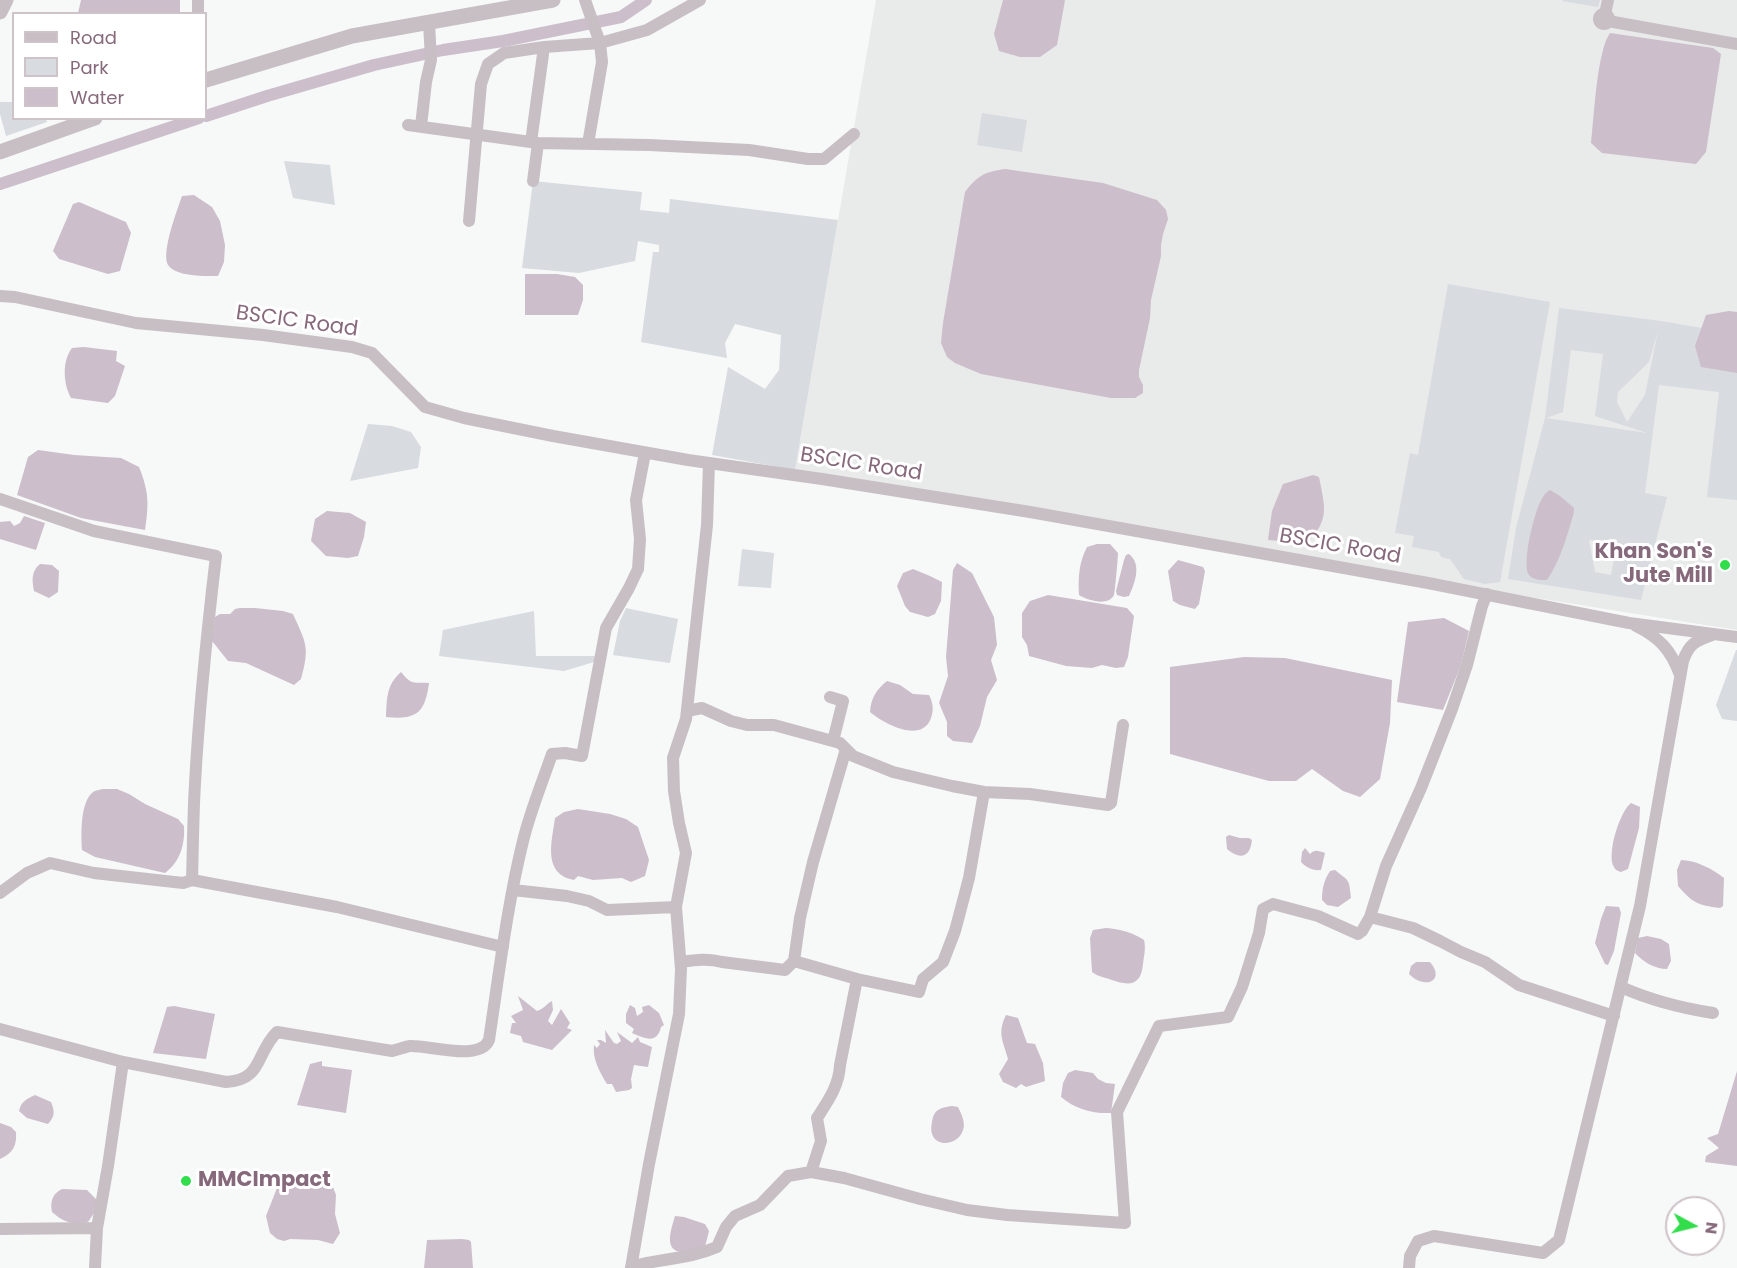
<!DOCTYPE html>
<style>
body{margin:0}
#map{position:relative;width:1737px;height:1268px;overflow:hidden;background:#f6f9f8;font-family:Poppins,sans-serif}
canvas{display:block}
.legend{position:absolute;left:12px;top:12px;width:195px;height:108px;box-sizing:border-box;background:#fff;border:2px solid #cfc3ca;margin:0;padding:8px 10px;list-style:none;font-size:18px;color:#86697b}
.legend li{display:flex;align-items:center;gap:12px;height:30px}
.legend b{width:30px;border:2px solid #cfc3ca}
.north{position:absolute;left:1665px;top:1196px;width:60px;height:60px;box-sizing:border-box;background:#fff;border:2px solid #cfc3ca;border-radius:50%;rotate:97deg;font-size:16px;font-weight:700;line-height:24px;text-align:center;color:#86697b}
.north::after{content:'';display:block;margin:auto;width:21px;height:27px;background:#32dd4c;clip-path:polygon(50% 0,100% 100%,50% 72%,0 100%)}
</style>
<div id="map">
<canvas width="1737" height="1268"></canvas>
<ul class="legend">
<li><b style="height:8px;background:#c8bfc4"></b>Road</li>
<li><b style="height:16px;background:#d8dbdf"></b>Park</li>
<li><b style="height:16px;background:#ccbeca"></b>Water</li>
</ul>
<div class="north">N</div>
</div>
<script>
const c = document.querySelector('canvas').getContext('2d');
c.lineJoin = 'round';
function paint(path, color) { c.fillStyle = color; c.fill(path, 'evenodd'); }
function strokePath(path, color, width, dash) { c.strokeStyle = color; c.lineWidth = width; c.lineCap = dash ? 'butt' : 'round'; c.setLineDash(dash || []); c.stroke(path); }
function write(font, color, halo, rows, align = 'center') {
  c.font = font + ' Poppins,sans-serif'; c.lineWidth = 6; c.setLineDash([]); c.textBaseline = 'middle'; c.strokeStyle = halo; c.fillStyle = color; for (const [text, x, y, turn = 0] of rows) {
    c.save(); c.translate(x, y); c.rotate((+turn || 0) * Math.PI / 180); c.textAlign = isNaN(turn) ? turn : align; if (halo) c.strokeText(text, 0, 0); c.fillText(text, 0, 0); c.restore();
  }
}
paint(new Path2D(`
 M876,0h861v630l-226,-36 -716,-124z`), '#e9eaea');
paint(new Path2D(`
 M1563,0h37l-2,7 -36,-6z
 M0,102h13l1,16 32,1 1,3 -41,14 -6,-22z
 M982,113l45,7 -5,32 -45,-7z
 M284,161l46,4 5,40 -42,-7z
 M533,181l109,11 -2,18 29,3 1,-14 168,21 -43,250 -83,-15 16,-88 37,22 14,-19 2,-35 -46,-11 -10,19 2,15 -86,-16 12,-90h6v-7l-21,-4 -3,20 -56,12 -57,-5z
 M1448,284l102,18 -50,280 -15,2 -21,-5 -14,-20 -9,-2 -2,-5 -27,-5 2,-11 -19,-3 15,-80 8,2z
 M1559,308l102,13 76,13v166l-30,-3 12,-105 -60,-7 -14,108 22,4 -26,103 -133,-21 8,-51 29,-110zM1658,331l-13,64 -18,27 -10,-20 1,-10 31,-30zM1571,350l32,4 -8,62 52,17 -101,-15 17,-6zM1589,540l28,3 -6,32 -16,-3z
 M368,424l24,2 19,6 10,15 -3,21 -68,13z
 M742,549l32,4 -3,35 -33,-2z
 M626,608l52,11 -8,44 -57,-8 7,-34z
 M534,611l2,45h60l-2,6 -30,9 -125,-15 4,-26z
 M1736,650h1v71l-15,-2 -6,-14z`), '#d8dbdf');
paint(new Path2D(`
 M81,0h99v13h-102z
 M1003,0h62l-8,45 -17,12h-20l-21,-6 -5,-17z
 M1610,33l103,15 8,6 -15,98 -10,12 -94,-11 -11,-10c3,-26 6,-92 19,-110z
 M1005,169l98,14 54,17 9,10 2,9 -5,15 -2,11v11l-10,44 -1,18 -11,52v7l4,8v8l-8,5h-24l-130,-24 -26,-11 -8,-6 -6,-14 2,-20 22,-131c13,-17 20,-20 40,-23z
 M194,195l18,12 8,14 5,24 -1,17 -6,14c-13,0 -42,1 -50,-11 -7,-13 9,-54 14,-69z
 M79,202l47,20 5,11 -11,38 -12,3 -49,-15 -6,-8 20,-47z
 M525,274h32l18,3 8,8v15l-5,15h-53z
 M1729,311l8,1v61l-36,-6 -6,-21 11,-31z
 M84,347l33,4 -1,10 9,5 -10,30 -7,7 -37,-5c-8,-15 -9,-37 1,-50z
 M38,450l36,5 47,3 18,9c10,25 10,37 6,63l-64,-12 -64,-23 11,-38z
 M1313,475l6,2c6,31 11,42 -12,66l-39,-3 4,-29 11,-27z
 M1550,490l10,6 14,12v4c-7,24 -13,47 -27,68 -7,0 -13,0 -18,-5 -8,-11 6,-67 14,-78 1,-3 4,-5 7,-7z
 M327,511l23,2 16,9 -2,15 -6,19 -10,2 -22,-2 -15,-15 4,-22z
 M24,516l21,7 -9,27 -36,-11v-17l10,-1 4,5 6,-3z
 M1097,544h13l8,9c0,4 -3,39 -4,42 -6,12 -27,5 -35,0 -1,-17 0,-33 8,-48z
 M1129,554c13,10 6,29 0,42l-5,1 -7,-2 -1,-4 8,-31 2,-5z
 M1178,560l25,7 2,4 -6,33 -4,5 -15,-4 -7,-4 -5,-30z
 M957,563l15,10 22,44 3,28 -6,15 6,20 -10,17 -7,29 -8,17 -19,-2 -6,-5v-14l-8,-19 9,-27 -2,-19 7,-87z
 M40,564l12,1 7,6 -1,21 -9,6 -15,-7c-2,-10 -3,-20 6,-27z
 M913,569l17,7 12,6 -1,19 -6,13 -7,3 -18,-5 -5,-6 -8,-20 6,-13z
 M1048,595l79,13 7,8 -6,41 -4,10 -8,1 -14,-3 -10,3 -26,-2 -37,-10 -2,-11 -5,-8v-24l8,-12z
 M240,608h15l28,3 10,3c13,29 17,33 8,65l-7,6 -48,-22 -18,-2c-5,-6 -10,-13 -16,-20l3,-24 5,-3h10l5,-5z
 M1444,618l25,13 -8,34 -18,45 -46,-8 11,-80z
 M1244,657l41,1 107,22 -2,43 -10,56 -20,18 -17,-6 -31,-22 -16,12h-27l-99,-27v-87z
 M401,672c11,14 13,10 28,11 -4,30 -12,37 -43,34 1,-18 0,-32 15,-45z
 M887,681l13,4 13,9 16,1c4,7 5,15 2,23 -9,26 -47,6 -61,-6 1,-14 6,-22 17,-31z
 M103,789h14l12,5 16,10 33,15 6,7c1,19 -4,36 -19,47l-70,-16 -13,-7c-1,-15 -2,-48 11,-58 3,-2 7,-2 10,-3z
 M1631,803l9,4 -1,21 -11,41 -7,3c-3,-1 -6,-2 -7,-5 -8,-12 6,-56 17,-64z
 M578,809l32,5 16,5 12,8 11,33 -4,16 -14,6 -9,-4 -29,2 -15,-4 -4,4c-32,-6 -22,-39 -19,-62l9,-6z
 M1229,835l11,3h9l3,2c-2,18 -12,20 -25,9l-1,-12z
 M1305,848l5,6c5,-5 8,-3 15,-1l-4,17c-9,1 -15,-3 -20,-8l1,-10z
 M1681,860c14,0 32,9 43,18l-1,28 -3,2c-23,-3 -27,-5 -42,-22l-1,-16z
 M1335,870c14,12 14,7 16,28l-13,9 -11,-2 -5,-5c0,-11 2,-20 8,-29z
 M1606,906l13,1 2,6 -7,38 -6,14 -3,-1 -10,-21 6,-24z
 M1106,928c14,1 26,4 38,12 2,8 0,16 -1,24 -2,23 -15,22 -34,15 -6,-2 -12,-3 -17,-7l-2,-34 3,-8z
 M1647,936l14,3 8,5 2,17 -4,8c-12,0 -24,-7 -32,-16l3,-15z
 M1416,962h14c16,19 -5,28 -21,12l2,-8z
 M518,996l19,15c7,-2 9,-7 15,-10l1,9 -5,11 4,4 9,-16 9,14 -3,5 5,2 -20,20 -29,-8 -2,-6 -11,-3 2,-10h4l-5,-7 12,-6z
 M630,1005l5,3 2,8 6,-4 -1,-5 7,-2 10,8 5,12 -3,2c-4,18 -17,11 -29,6l2,-4 -8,-6v-9z
 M174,1006l41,8 -9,45 -53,-6 14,-46z
 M1006,1015l12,3 9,25 8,1 8,19 2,18 -19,6 -5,-3 -5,4 -13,-6 -4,-8 9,-15c-5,-18 -11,-26 -2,-44z
 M605,1030l9,13 3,1 4,-3 -4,-9 15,11 6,-6 2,5 12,5 -4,20 -14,-2 -3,14 1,9 -3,2 -13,2 -4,-8h-5c-7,-11 -15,-26 -13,-39l3,3 3,-4 -3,-4h4l5,3z
 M322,1061v5l30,4 -6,43 -49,-8 13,-41z
 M1075,1070l18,3 5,6 8,4 9,1 -4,29c-17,1 -36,-4 -50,-16l2,-14 5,-10z
 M1737,1071v95l-32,-4 1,-6 13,-8 -12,-10 11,-4z
 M35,1095l16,7c4,10 4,14 -3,22l-21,-6 -8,-7c2,-9 7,-12 16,-16z
 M952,1106l6,1c3,6 8,16 5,23 -5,18 -37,19 -31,-8 2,-13 8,-14 20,-16z
 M0,1123l11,4 5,5c1,14 -3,21 -16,27z
 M301,1178l23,4 9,5 3,8 -1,19 5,19 -7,11 -15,-4 -28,-1 -6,2 -7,-2 -7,-6 -4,-17 11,-28 17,-9z
 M62,1189l25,1 11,11 -2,9 -8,12c-14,4 -25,0 -36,-10 -2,-10 0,-18 10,-23z
 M675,1216l9,1 21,7 4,7 -4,16c-7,2 -18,6 -25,5 -17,-3 -8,-25 -5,-36z
 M462,1239l7,1 2,2 2,26h-49l3,-28z`), '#ccbeca');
strokePath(new Path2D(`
 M206,116l61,-20 107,-31 69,-15 60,-9 118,-24 25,-17
 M0,184l199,-66`), '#ccbeca', 12);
strokePath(new Path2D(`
 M585,0l15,43 2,19 -14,82
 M198,14v-14
 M1605,14l3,-14
 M1599 19a5 5 0 1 1 10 0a5 5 0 1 1-10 0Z
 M1608,21l129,23
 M408,125l130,18 111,2 100,5 59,9h16l30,-25
 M421,126l5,-44 5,-22 -2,-37
 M531,142l13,-95
 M533,181l5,-38
 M469,221l12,-137 7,-20 16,-11 40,-6 56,-4 47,-13 53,-30
 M0,296l15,1 121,26 127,12 89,12 20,6 53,54 39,11 89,18 135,24 134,19 208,33 398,71 201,40 108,14
 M0,499l94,32 122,25c-9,76 -17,152 -21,228 -2,32 -2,64 -3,96l-9,3 -89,-10 -44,-10 -23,10 -27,20
 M1636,626c24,12 35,24 44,49
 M830,697l13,4 -10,40
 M687,711l15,-3 29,13 16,4h27l66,18 13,13 40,16 59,14 32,6 46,2 78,11 3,-2 12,-78
 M192,880l145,27 166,40
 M513,890l54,6 22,5 18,9 69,-3
 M1370,917l43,11 27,13 21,11 24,10 34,23 95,31
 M794,961l63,18 -17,86c-1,21 -12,36 -23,53l4,23 -10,31
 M681,962c14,-2 27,-4 41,0l63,8 9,-9 6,-43 13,-56 33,-113
 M857,979l62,13 4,-13 20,-17 12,-31 14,-53 15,-86
 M1621,987c29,13 60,21 92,26
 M0,1029l123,33 103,20c37,-2 29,-28 51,-50l115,19c5,-1 12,-4 18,-5 19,-1 70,16 79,-6 10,-66 18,-134 34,-199 7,-29 19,-58 29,-87l13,-1 17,3 24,-128 23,-40 9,-19 2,-30 -4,-39 9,-47
 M0,1229l97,-1
 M631,1267c29,-9 56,-7 86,-20l9,-20 9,-11 25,-11 28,-29 23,-4 33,6 76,21 47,11 40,5 118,8 -8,-111 42,-86 69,-9 14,-30 17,-54 4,-24 10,-5 45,12 40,18 4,-3 8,-14 16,-51 35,-78 31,-79 15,-44 15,-59 5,-12
 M95,1268l2,-40 11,-62 15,-104
 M631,1268l18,-104 30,-150 2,-45 -5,-62 10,-54 -7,-30 -5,-32 -1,-33 13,-39 21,-194 2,-62
 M1409,1268l1,-12 8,-15 16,-5 109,17 16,-13 81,-334 43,-245c6,-17 12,-20 29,-26`), '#c8bfc4', 12);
strokePath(new Path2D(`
 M0,12l6,-12
 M206,80l146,-44 201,-36
 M0,152l95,-34`), '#c8bfc4', 15);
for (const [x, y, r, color] of [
 [1725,565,6,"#32dd4c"],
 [186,1181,6,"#32dd4c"]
]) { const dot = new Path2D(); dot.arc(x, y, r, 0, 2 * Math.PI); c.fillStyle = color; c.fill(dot); strokePath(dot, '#fff', 2); }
write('21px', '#86697b', '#fff', [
 ["BSCIC Road",297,322,8],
 ["BSCIC Road",861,465,9],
 ["BSCIC Road",1340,547,10]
]);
write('bold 21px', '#86697b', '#fff', [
 ["Khan Son's",1713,553],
 ["Jute Mill",1713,577],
 ["MMCImpact",198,1181,"left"]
], 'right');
</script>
